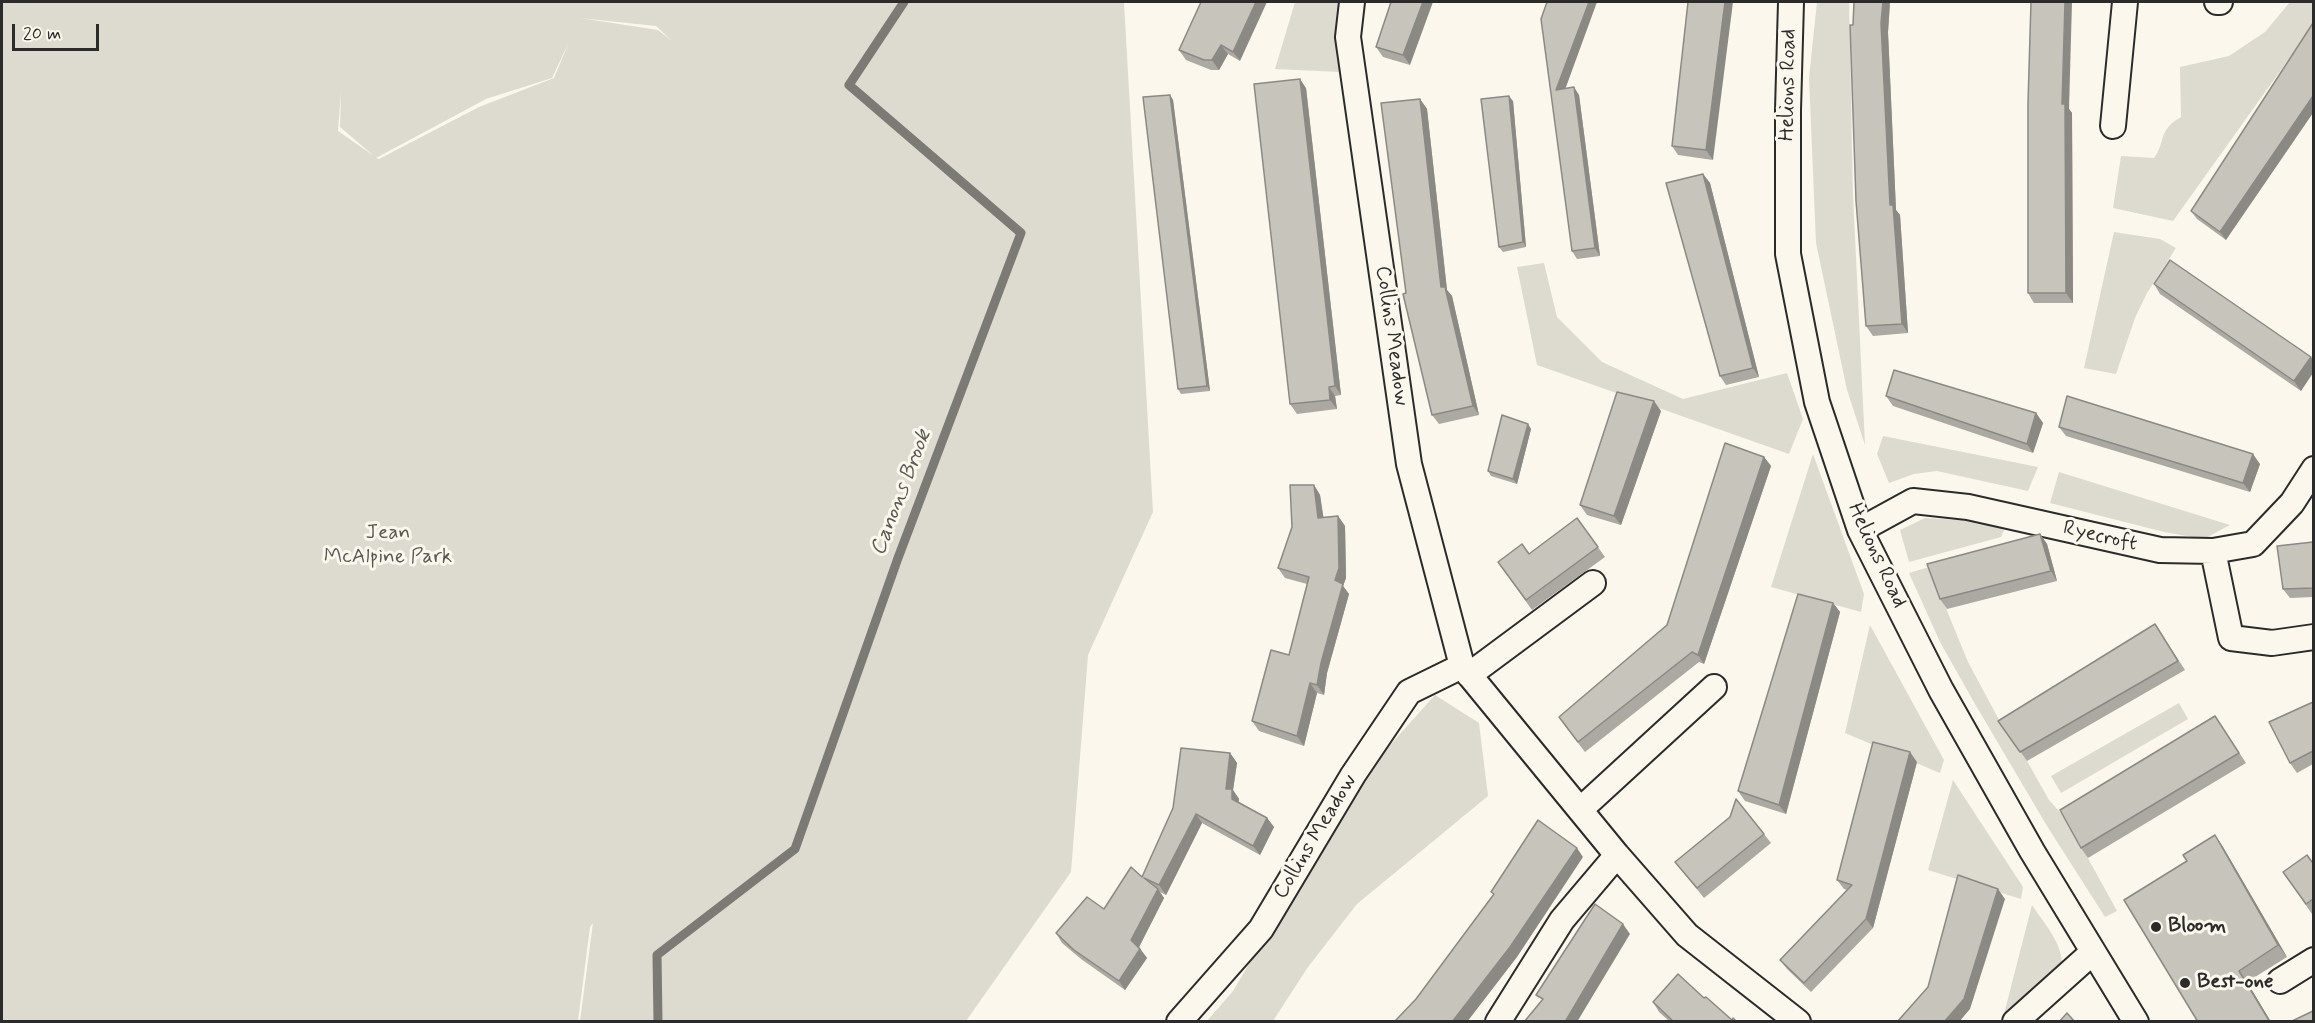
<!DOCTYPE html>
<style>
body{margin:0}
#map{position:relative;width:2315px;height:1023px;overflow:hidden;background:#fbf7ec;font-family:Mynerve,sans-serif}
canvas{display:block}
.frame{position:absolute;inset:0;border:3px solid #2b2b2b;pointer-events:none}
.scale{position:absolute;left:12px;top:24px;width:87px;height:27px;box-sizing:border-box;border:3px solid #2b2b2b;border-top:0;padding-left:8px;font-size:18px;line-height:21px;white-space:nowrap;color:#2b2b2b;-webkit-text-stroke:4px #fbf7ec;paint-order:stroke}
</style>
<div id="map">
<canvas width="2315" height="1023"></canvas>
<div class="frame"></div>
<div class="scale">20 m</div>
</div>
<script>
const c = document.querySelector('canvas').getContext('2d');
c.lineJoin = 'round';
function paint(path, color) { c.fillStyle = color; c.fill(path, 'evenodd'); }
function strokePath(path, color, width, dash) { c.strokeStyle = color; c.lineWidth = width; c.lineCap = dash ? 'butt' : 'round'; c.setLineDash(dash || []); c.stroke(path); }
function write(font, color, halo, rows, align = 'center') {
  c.font = font + ' Mynerve,sans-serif'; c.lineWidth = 6; c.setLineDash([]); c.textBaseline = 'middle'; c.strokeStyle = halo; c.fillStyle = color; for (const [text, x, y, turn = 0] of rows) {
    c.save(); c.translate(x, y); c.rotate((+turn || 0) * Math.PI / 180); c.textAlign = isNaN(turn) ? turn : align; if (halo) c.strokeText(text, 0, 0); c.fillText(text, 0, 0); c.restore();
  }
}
paint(new Path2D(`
 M2,2h1122l29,510 -65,143 -17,217 -105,149h-386l13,-98 -3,4 -12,94h-576zM580,18l76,8 16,15 -14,-11zM569,42l-15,36 -75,29 -100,52 -3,-1 110,-59 66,-21zM341,91l-1,36 34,29 -36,-25z
 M1295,2h50l-5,70 -65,-3z
 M1817,2h32l4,193 12,250 -18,-55 -31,-147 -7,-165z
 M2290,2h23v23l-140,196 -60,-13 8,-52 33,2c13,-18 3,-27 27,-41l-1,-50 49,-11 36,-24z
 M2114,232l46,7 16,9 -29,45 -12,25 -19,56 -32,-6z
 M1544,263l13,54 45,45 81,37 104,-26 16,46 -14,35 -252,-89 -20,-98z
 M1883,436l155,31 -10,24 -91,-20 -23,3 -25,9 -12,-29z
 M1813,454l51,140 -3,18 -90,-25z
 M2059,472l171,53 -26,14 -40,-7 -114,-29z
 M1925,518l82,5 -6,14 -92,25 -9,-32z
 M1929,567l39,95 37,69 22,30 22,39 18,20 50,91 -12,6 -58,-91 -72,-122 -35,-62 -31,-69z
 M1870,625l74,135 -4,13 -95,-40z
 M1435,695l44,28 9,73 -131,108 -49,63 -35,54 -67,1 27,-31 123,-208z
 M2179,703l9,16 -127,74 -10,-17z
 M1953,780l70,107 -2,12 -93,-29z
 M2032,905c13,20 37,45 28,70l-56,39z`), '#dddad0');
strokePath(new Path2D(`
 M658,1022l-1,-67 138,-106 103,-291 123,-325 -172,-148 55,-83`), '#7b7a75', 9);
const minor = new Path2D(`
 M1352,2l-4,35 61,427 53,202 155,189 70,80 111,87
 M1791,2l-3,108v144l29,148 43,128 81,160 91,161 104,171
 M2217,2h3
 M2113,126l12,-124
 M1860,530l53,-29 55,6 192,43 53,1 40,-7 39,-41 22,-34
 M2213,551l18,87 41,5 42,-6
 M1469,675l124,-92
 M1580,810l134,-123
 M2280,981l34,-21
 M1179,1022l82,-93 92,-154 56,-83 53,-26
 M1498,1022l64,-102 55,-65
 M2015,1022l78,-70`);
strokePath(minor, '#2b2b2b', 28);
strokePath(minor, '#fbf7ec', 24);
paint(new Path2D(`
 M1201,2l39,59 -12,-7 -9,16h-8l-25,-10 -7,-10z
 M1391,2l19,63 -27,-8 -7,-10z
 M1688,2l25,158 -35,-5 -6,-9z
 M1854,2h36l-2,30 8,178 4,5 8,118 -35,3 -7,-10 -13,-301z
 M2313,23l-87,217 -29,-21 -6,-8z
 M1306,88l35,307 -6,1 2,13 -40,5 -7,-10z
 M1565,89l14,6 21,161 -23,3 -5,-8z
 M1170,95l3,5 37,291 -29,3 -3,-5z
 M1420,99l7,10 20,181 5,6 27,119 -40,9 -7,-9 -26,-122z
 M1513,101l13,146 -23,5 -4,-5z
 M2069,109l3,4 1,190h-39l-6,-10z
 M1703,174l7,9 49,194 -33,8 -6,-9z
 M2154,284l157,73 -10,34 -141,-97z
 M1886,396l150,17 7,10 -10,30 -140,-47z
 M1661,411l-40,114 -34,-10 -7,-10z
 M1528,424l3,5 -14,55 -26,-8 -3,-5z
 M2059,427l201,37 -10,28 -184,-56z
 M1764,457l7,9 -67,198 -5,-2 -114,90 -20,-26 102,-101z
 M1314,485l6,10 3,22 15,-1 7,10 1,52 -3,8 6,8 -22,79 -3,22 -7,-2 -13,53 -45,-15 -7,-10 37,-66 18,-71 -22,-6 -7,-10z
 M1577,518l28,39 -73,53 -34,-48 31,-8z
 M2040,534l7,10 10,37 -110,28 -7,-10z
 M2313,542v55l-23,1 -7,-9z
 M1833,603l7,9 -54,202 -41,-13 -7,-10z
 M2155,624l30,46 -158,91 -29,-40z
 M2313,702v62l-16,9 -7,-10z
 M2215,716l31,47 -158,95 -7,-10z
 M1230,753l7,10 -4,27 6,9v3l28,16 7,9 -14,28 -58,-32 -36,72 -6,-3 4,6 -25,49 8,11 -22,32 -44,-31 -19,-16 -6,-10 48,-24 38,-32z
 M1917,762l-44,166 -62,64 -24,-23 -7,-9 67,-70 -3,-1 -7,-9z
 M1764,834l7,9 -67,55 -29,-36z
 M2215,835l8,12 64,110 -40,25 24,40h-73l-11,-161z
 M2313,861v52l-1,1 -29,-42z
 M1704,998l28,22 5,2h-67l-11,-10 -6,-10z`), '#aba9a2');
paint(new Path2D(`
 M1256,2h11l-27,59 -7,-9z
 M1423,2h10l-23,63 -7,-10z
 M1589,2h8l-35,96 -6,-8z
 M1725,2h8l-20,158 -7,-10z
 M1883,2h7l-2,30 8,178 4,5 8,118 -6,-9 -12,-119 -9,-182z
 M2065,2h7l-3,107 3,4 1,190 -7,-10 -4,-189z
 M1221,45l7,9 -9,16 -7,-10z
 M1300,79l6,9 35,307 -6,-9z
 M1574,87l5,8 21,161 -5,-8z
 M1170,95l3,5 37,291 -3,-5z
 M1509,96l4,5 13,146 -3,-5z
 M2313,96v17l-87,127 -6,-8z
 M1420,99l7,10 20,181 5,6 27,119 -6,-9 -32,-119z
 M1703,174l7,9 49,194 -6,-9z
 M2311,357l2,3v13l-12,18 -7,-10z
 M1329,387l6,9 2,13 -7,-9z
 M1654,401l7,10 -40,114 -7,-9z
 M2036,413l7,10 -10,30 -6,-9z
 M1528,424l3,5 -14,55 -4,-5z
 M2253,454l7,10 -10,28 -7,-9z
 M1764,457l7,9 -67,198 -6,-9z
 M1314,485l6,10 5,32 -7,-9z
 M1338,516l7,10 1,52 -3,8 6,8 -22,79 -3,22 -7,-10 18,-105z
 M2040,534l7,10 10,37 -6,-10z
 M1833,603l7,9 -54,202 -7,-9z
 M1310,683l7,10 -13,53 -7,-10z
 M1910,752l7,10 -44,166 -7,-9z
 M1230,753l7,10 -4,27 6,9 -1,9 -12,-19z
 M1196,814l6,9 -36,72 -7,-10z
 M1267,818l7,9 -14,28 -7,-9z
 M2215,835l8,12 64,110 -9,-12z
 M1577,848l6,9 -66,100 -50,65h-15z
 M1158,889l6,9 -26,51 -7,-9z
 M1998,889l7,10 -35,110 -11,13h-15z
 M1623,924l7,10 -53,88h-12z
 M1140,949l7,9 -22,32 -6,-9z
 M2239,971l8,11 24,40h-1z`), '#8b8984');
const building = new Path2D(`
 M1201,2h55l-23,50 -12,-7 -9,15h-8l-25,-10z
 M1391,2h32l-20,53 -27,-8z
 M1547,2h42l-33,88 18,-3 21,161 -23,3 -31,-232z
 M1688,2h37l-19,148 -34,-4z
 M1854,2h29l-2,21 9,182h3l9,119 -36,2 -10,-125 -6,-176h3z
 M2031,2h34l-3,102h3l1,189h-38v-190z
 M2313,23v73l-93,136 -29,-21z
 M1300,79l35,307 -6,1 1,13 -40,4 -36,-320z
 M1170,95l37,291 -29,3 -35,-292z
 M1509,96l14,146 -24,5 -18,-148z
 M1420,99l21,188h4l28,119 -41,9 -29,-121 3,-1 -25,-190z
 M1703,174l50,194 -33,8 -54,-193z
 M2170,260l141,97 -17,24 -140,-97z
 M1894,370l142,43 -9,31 -141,-48z
 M1617,392l37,9 -40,115 -34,-11z
 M2067,396l186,58 -10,29 -184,-56z
 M1502,415l26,9 -15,55 -25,-8z
 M1725,443l39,14 -66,198 -6,-3 -114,90 -19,-25 108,-92z
 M1290,485h24l4,33 20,-2 1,52 -4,12 8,4 -22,79 -4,22 -7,-2 -13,53 -45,-15 19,-71 18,5 20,-78 -31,-9 14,-41z
 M1577,518l21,29 -72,53 -28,-38 24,-18 7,10z
 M2040,534l11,37 -111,28 -13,-35z
 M2313,542v46l-30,1 -6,-43z
 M1798,594l35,9 -54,202 -41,-14z
 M2155,624l23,37 -158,91 -22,-31z
 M2313,702v49l-23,12 -21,-41z
 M2215,716l24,37 -158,95 -21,-38z
 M1873,742l37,10 -44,167 -62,64 -24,-23 72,-75 -15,-5z
 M1181,748l49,5 -4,36h6v10l35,19 -14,28 -57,-32 -37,71 -15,-7 14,11 -27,51 9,9 -21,32 -45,-31 -18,-17 31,-36 17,12 27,-42 11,10 31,-69z
 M1736,799l28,35 -67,54 -22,-26 55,-45z
 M1538,820l39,28 -67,99 -58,75h-58l22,-23 78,-105 -3,-2z
 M2215,835l63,110 -39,26 31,51h-72l-74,-122 63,-39 -4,-6z
 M2307,855l5,7 1,-1v38l-7,5 -23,-32z
 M1958,875l40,14 -34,110 -20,23h-47l31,-35z
 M1595,904l28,20 -58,98h-41l19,-23 -7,-4z
 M1678,974l26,24 2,-1 26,23 1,-2 4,4h-63l-21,-20z
 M2313,1011v11h-23z
 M2067,1013l8,9h-16z`);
paint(building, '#c7c4bc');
strokePath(building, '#8b8984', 1.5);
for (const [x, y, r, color] of [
 [2156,927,6,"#2b2b2b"],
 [2185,983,6,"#2b2b2b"]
]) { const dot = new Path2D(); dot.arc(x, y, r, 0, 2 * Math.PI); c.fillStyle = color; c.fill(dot); strokePath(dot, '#fbf7ec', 2); }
write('21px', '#2b2b2b', '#fbf7ec', [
 ["Helions Road",1789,85,-89],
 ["Collins Meadow",1391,336,82],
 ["Ryecroft",2100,537,13],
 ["Helions Road",1876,556,65],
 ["Collins Meadow",1316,837,-59]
]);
write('21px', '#585754', '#fbf7ec', [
 ["Jean",388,534],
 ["McAlpine Park",388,558]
]);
write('bold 21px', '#2b2b2b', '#fbf7ec', [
 ["Bloom",2168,927],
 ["Best-one",2197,983]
], 'left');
write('italic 22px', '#5a5956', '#fbf7ec', [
 ["Canons Brook",902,493,-69]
]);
</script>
